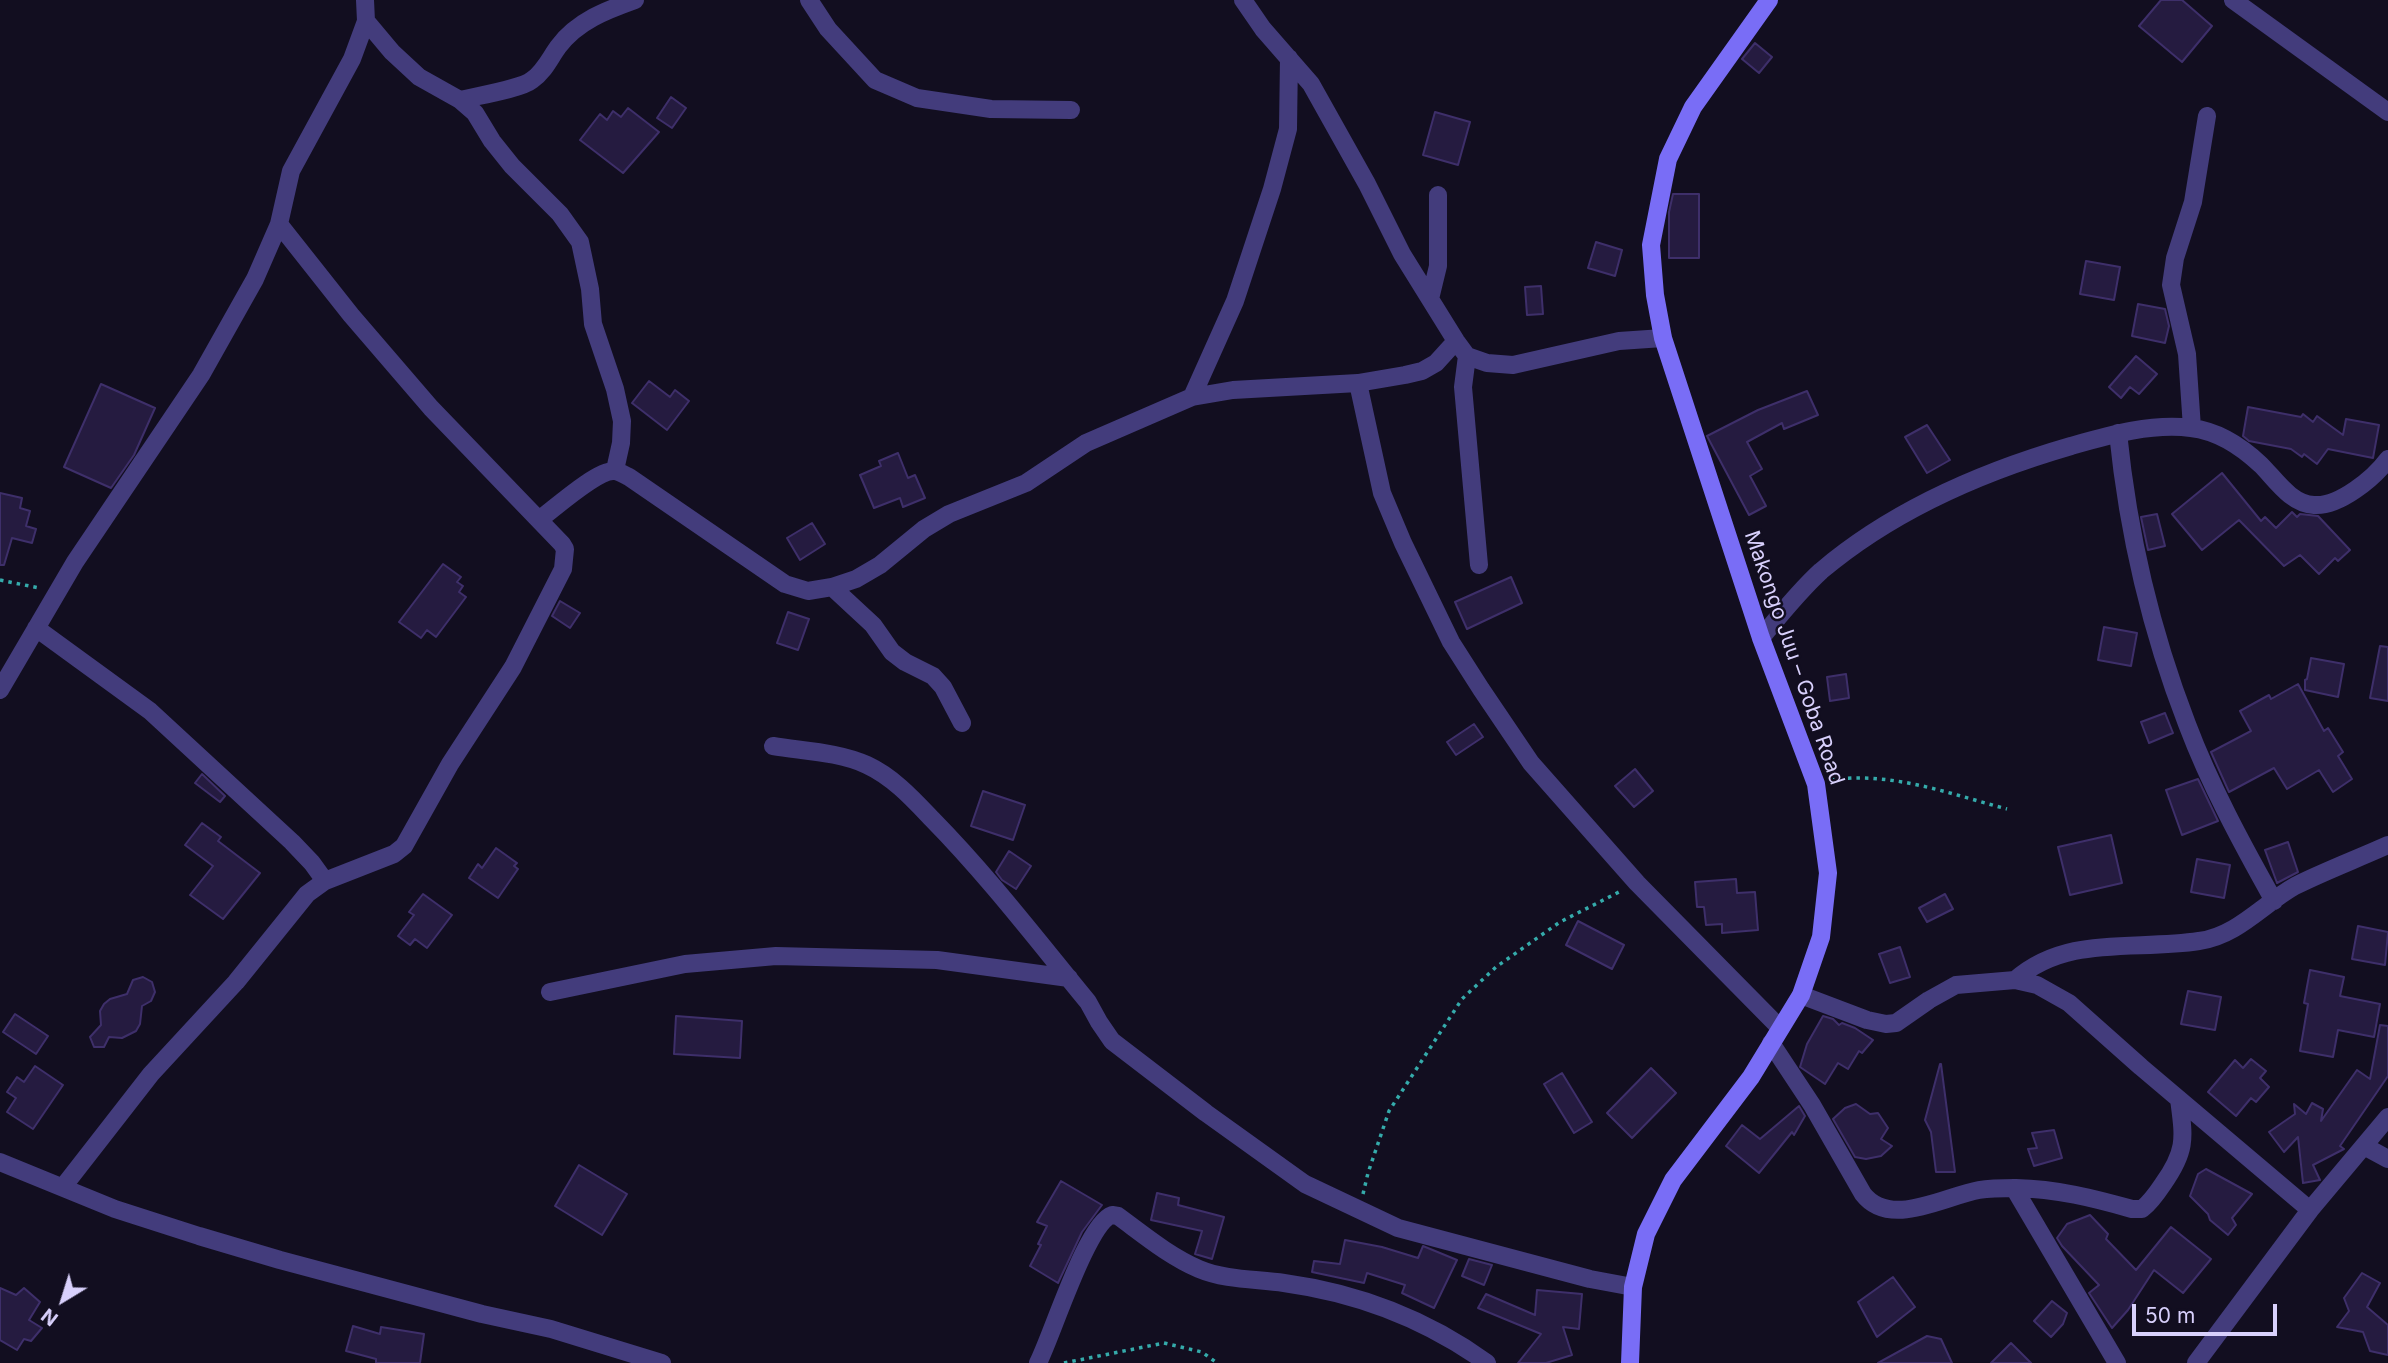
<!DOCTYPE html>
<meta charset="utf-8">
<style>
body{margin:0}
#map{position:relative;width:2388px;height:1363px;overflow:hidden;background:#120e20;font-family:Inter,sans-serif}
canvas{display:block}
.north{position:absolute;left:28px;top:1265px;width:70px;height:70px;-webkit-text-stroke:5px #120e20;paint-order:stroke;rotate:218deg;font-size:19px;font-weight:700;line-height:28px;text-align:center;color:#d8d0fc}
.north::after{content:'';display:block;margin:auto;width:24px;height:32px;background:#d8d0fc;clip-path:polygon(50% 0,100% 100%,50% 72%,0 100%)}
.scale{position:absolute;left:2132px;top:1304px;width:145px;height:32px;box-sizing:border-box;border:4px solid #d8d0fc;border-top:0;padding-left:9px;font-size:21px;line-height:24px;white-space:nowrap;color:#d8d0fc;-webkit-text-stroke:5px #120e20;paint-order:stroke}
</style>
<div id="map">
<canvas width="2388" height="1363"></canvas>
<div class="north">N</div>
<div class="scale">50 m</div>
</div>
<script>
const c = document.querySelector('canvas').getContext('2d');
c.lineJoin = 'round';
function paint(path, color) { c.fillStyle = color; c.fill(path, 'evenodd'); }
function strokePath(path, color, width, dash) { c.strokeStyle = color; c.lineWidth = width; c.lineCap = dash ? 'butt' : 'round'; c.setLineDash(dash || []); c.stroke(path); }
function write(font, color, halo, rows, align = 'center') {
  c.font = font + ' Inter,sans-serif'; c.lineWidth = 5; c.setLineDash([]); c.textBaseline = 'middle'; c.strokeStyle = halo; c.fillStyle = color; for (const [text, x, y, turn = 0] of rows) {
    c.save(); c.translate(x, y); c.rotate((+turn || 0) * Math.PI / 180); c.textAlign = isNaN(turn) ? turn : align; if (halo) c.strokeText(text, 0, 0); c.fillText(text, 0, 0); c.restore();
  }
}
const building = new Path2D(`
 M2161,0h21l30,26 -30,36 -43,-36z
 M1755,43l17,14 -13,16 -17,-14z
 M671,97l15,11 -14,20 -15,-10z
 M628,108l31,24 -36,41 -43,-33 20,-26 7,6 6,-9 8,6z
 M1435,112l35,10 -12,43 -35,-10z
 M1673,194h26v64h-30v-46z
 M1596,242l26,8 -7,26 -27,-8z
 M2086,261l34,6 -6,33 -34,-6z
 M1541,286l2,28 -16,1 -2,-28z
 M2138,304l27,5 4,17 -4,17 -33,-7z
 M2136,356l21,18 -18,20 -9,-7 -9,11 -12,-11z
 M649,381l21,16 5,-7 14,11 -22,29 -35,-27z
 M101,384l54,24 -21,47 -23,33 -47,-21z
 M1807,391l11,24 -34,14 -2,-6 -35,19 15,27 -12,7 16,30 -17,9 -42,-79 51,-26z
 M2248,407l53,10 2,-3 10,8 4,-6 26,19 3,-16 33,6 -6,33 -45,-9 -11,15 -13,-10 -2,3 -11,-8 -42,-8 -6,-5z
 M1927,425l23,35 -23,13 -22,-36z
 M898,453l10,25 7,-3 10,23 -22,9 -3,-9 -26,10 -14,-33 21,-9 -2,-5z
 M2222,473l39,48 4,-4 11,11 16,-16 5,5 3,-3 18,2 32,34 -12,11 -3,-3 -16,16 -19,-19 -16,11 -45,-46 -37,30 -30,-36z
 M0,493l22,5 -2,10 10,3 -4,15 10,3 -4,14 -20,-5 -8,27h-4z
 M2157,514l8,32 -17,4 -7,-33z
 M812,523l13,21 -25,16 -13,-22z
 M443,564l18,13 -4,5 6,4 -4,6 7,5 -30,40 -9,-7 -6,8 -22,-16z
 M1511,577l11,26 -55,26 -12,-27z
 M560,601l20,12 -10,15 -18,-12z
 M788,612l21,7 -11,31 -21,-7z
 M2104,627l33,6 -6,33 -33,-6z
 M2380,646l8,1v54l-18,-3z
 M2311,658l33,6 -6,33 -33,-7v-10l2,-1z
 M1846,674l3,24 -19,3 -3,-24z
 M2298,684l26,47 4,-3 15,24 -5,4 14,23 -19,13 -14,-22 -32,19 -13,-21 -45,24 -18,-40 40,-21 -11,-20 29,-16 2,4z
 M2165,713l8,20 -24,10 -8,-21z
 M1474,724l9,13 -27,18 -9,-13z
 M1635,769l18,22 -19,16 -19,-21z
 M202,774l23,22 -5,6 -25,-19z
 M2198,779l20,42 -36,14 -16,-45z
 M983,791l42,14 -12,35 -42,-14z
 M202,823l19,14 -3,4 42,32 -37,46 -33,-24 23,-29 -28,-21z
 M2111,835l11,48 -52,12 -12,-48z
 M2288,842l10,30 -21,11 -12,-33z
 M496,848l21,15 -3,3 4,3 -20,29 -29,-20 9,-14 4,4z
 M1009,851l22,15 -15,23 -14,-9 -6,-8z
 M2197,859l33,6 -6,33 -33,-6z
 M1736,879l1,14 18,-1 3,38 -36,3v-9l-16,1 -2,-18h-7l-2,-25z
 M423,894l29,21 -25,33 -12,-9 -5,6 -12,-9 16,-21 -5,-3z
 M1945,894l8,15 -26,13 -8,-14z
 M1578,921l46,24 -12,24 -46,-24z
 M2358,926l30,6 -3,33 -33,-6z
 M1900,947l10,30 -20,6 -11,-29z
 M2310,970l34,7 -4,19 40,8 -6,33 -36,-7 -5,27 -33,-6 8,-47 -4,-1z
 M143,977l9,5 3,10 -4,9 -9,5 -2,18 -4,7 -14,7 -13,-1 -5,10h-10l-4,-10 11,-12 -1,-14 4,-7 6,-5 17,-5 6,-14z
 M2188,991l33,6 -6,33 -34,-6z
 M15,1014l33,22 -12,18 -33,-22z
 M676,1016l66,5 -2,37 -66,-4z
 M1823,1016l10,3 6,6 3,-2 13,5 18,12 -11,13 -3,-2 -11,18 -10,-6 -13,21 -25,-17 7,-23z
 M2380,1025l8,1v50l-48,70 4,3 -31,16 7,15 -17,3 -5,-46 -14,15 -15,-20 26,-18 -1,-10 12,10 6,-11 11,6 -2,12 36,-51 13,9z
 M2251,1059l15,12 -6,7 9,9 -13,15 -5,-4 -15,18 -28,-24 27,-32 8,8z
 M1940,1064h1l14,108h-19l-5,-40 -6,-12z
 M35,1066l28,19 -30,44 -26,-17 9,-14 -9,-6 10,-15 7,5z
 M1651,1068l25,25 -44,45 -25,-25z
 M1562,1073l30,49 -18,11 -30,-49z
 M1856,1104l14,10 8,-1 10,15 -7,11 11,7 -11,10 -15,3 -11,-2 -22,-38 12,-11z
 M1799,1106l6,10 -11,19 -2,-3 -33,41 -33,-27 16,-21 18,14z
 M2054,1130l8,28 -28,8 -6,-17 9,-1 -5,-15z
 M579,1165l48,29 -25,41 -47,-29z
 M2206,1169l46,25 -20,24 4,7 -8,10 -18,-15 -2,-6 -18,-18 8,-22z
 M1061,1181l41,24 -20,27 -24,51 -28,-17 11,-21 -3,-1 9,-18 -10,-4z
 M1157,1193l22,5 -1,7 46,12 -12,42 -17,-5 7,-23 -51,-11z
 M2090,1215l18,19 -2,5 30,31 35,-43 40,32 -28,34 -29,-23 -26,40 -16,18 -23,-35 10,-8 -37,-39 -5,-8 10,-14z
 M1345,1240l37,7 36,11 5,-12 34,14 -23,48 -32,-15 3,-8 -38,-12 -3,10 -52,-11 2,-11 26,3z
 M1469,1259l23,6 -8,20 -22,-9z
 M2362,1273l18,10 -13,24 21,18v30l-18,-4 -7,-19 -26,-5 12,-16 -5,-13z
 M1893,1277l22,30 -38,30 -19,-35z
 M0,1288l16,7 8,-7 16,14 -11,18 13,8 -11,13 -7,-2 -7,11 -17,-10z
 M1537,1290l45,4 -3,35 -16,-2 9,28 -26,8h-28l23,-29 -63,-26 8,-14 49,21z
 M2052,1301l15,12 -4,11 -12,13 -17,-16z
 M353,1326l27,8 1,-7 43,7 -4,29h-44v-4l-30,-8z
 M1927,1336l14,3 11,24h-74z
 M2011,1343l20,20h-40z`);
paint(building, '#251b40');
strokePath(building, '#3e2f6a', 2);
strokePath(new Path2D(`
 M0,580l39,8
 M1831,780c60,-9 119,14 176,29
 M1363,1194l5,-21 21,-62 73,-112 34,-32 64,-45 63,-32
 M1064,1363l100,-20 38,9 15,11`), '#35abab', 3.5, [3.5, 5]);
strokePath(new Path2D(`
 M809,0l19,29 47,51 42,18 74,11 80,1
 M1243,0l20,29 48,55 56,100 35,70 54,87 11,15 20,7 26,2 106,-24 44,-3
 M2233,0l155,112
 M366,21l26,31 27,25 41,23 15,13 17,28 20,25 48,48 20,28 10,47 3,35 22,65 7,32 -1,22 -6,27
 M460,100c16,-4 61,-11 72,-20 12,-8 18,-22 26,-33 19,-26 49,-37 77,-47
 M1430,299l8,-33v-71
 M1467,356l-4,31 16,178
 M1358,383l24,110 21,50 48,99 30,47 50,74 106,120 143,145
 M1192,397l43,-96 37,-112 16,-60 1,-71
 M2192,428l-5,-74 -16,-69 4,-27 18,-56 14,-86
 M2118,433c10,99 33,198 69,291 23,61 55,120 87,177
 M540,519c15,-11 57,-49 74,-48 4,0 11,4 15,6l156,107 23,7 24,-4 24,-8 24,-14 44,-36 25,-15 77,-31 60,-40 106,-46 41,-7 125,-7 47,-8 17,-4 14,-8 20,-22
 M832,587l41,38 19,27 13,10 28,14 10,11 19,36
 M36,628l114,83 142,131 20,21 13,18
 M1761,638c19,-23 38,-47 60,-67 72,-61 160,-99 250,-125 39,-11 80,-23 120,-18 26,3 51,19 70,37 15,15 30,39 53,40 25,2 60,-27 74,-46
 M0,690l75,-128 126,-187 54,-96 24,-55 12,-53 61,-112 14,-38 -1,-21
 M773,746c30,5 66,6 94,19 26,12 46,34 65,54 56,57 105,121 156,183l11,20 13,19 94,72 99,71 93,44 192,51 43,8
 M2015,980c52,-46 120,-29 184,-39 38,-5 64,-37 96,-55 30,-15 62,-27 93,-41
 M550,992l135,-28 91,-8 161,4 132,18
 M1801,995l66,25 19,4 10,-1 33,-23 27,-15 59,-5 22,5 32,18 72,64 169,143
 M1771,1043l41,62 51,89c27,35 82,2 116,-4 12,-2 25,-2 37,-2 41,1 77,10 116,21h10c9,-7 15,-16 21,-25 24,-34 21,-46 16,-85
 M2364,1146l24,13
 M0,1162l115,47 84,27 81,24 202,54 69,15 111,34
 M63,1187l88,-113 85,-92 71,-88 18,-13 69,-27 10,-8 46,-82 63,-97 50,-98 2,-20 -3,-5 -131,-136 -80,-93 -72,-91
 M2014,1188l103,175
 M1038,1363c14,-27 49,-140 74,-148l6,1c26,19 51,40 81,53 26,11 57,10 85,14 73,10 142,36 203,80
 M2196,1363l114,-153 78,-93`), '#433c7c', 18);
strokePath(new Path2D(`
 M1630,1363l3,-76 13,-53 27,-54 78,-103 50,-82 20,-58 7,-64 -12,-89 -55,-146 -98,-300 -8,-43 -4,-50 17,-86 25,-52 76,-107`), '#796df6', 18);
write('21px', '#d8d0fc', '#120e20', [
 ["Makongo Juu – Goba Road",1794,658,71]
]);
</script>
